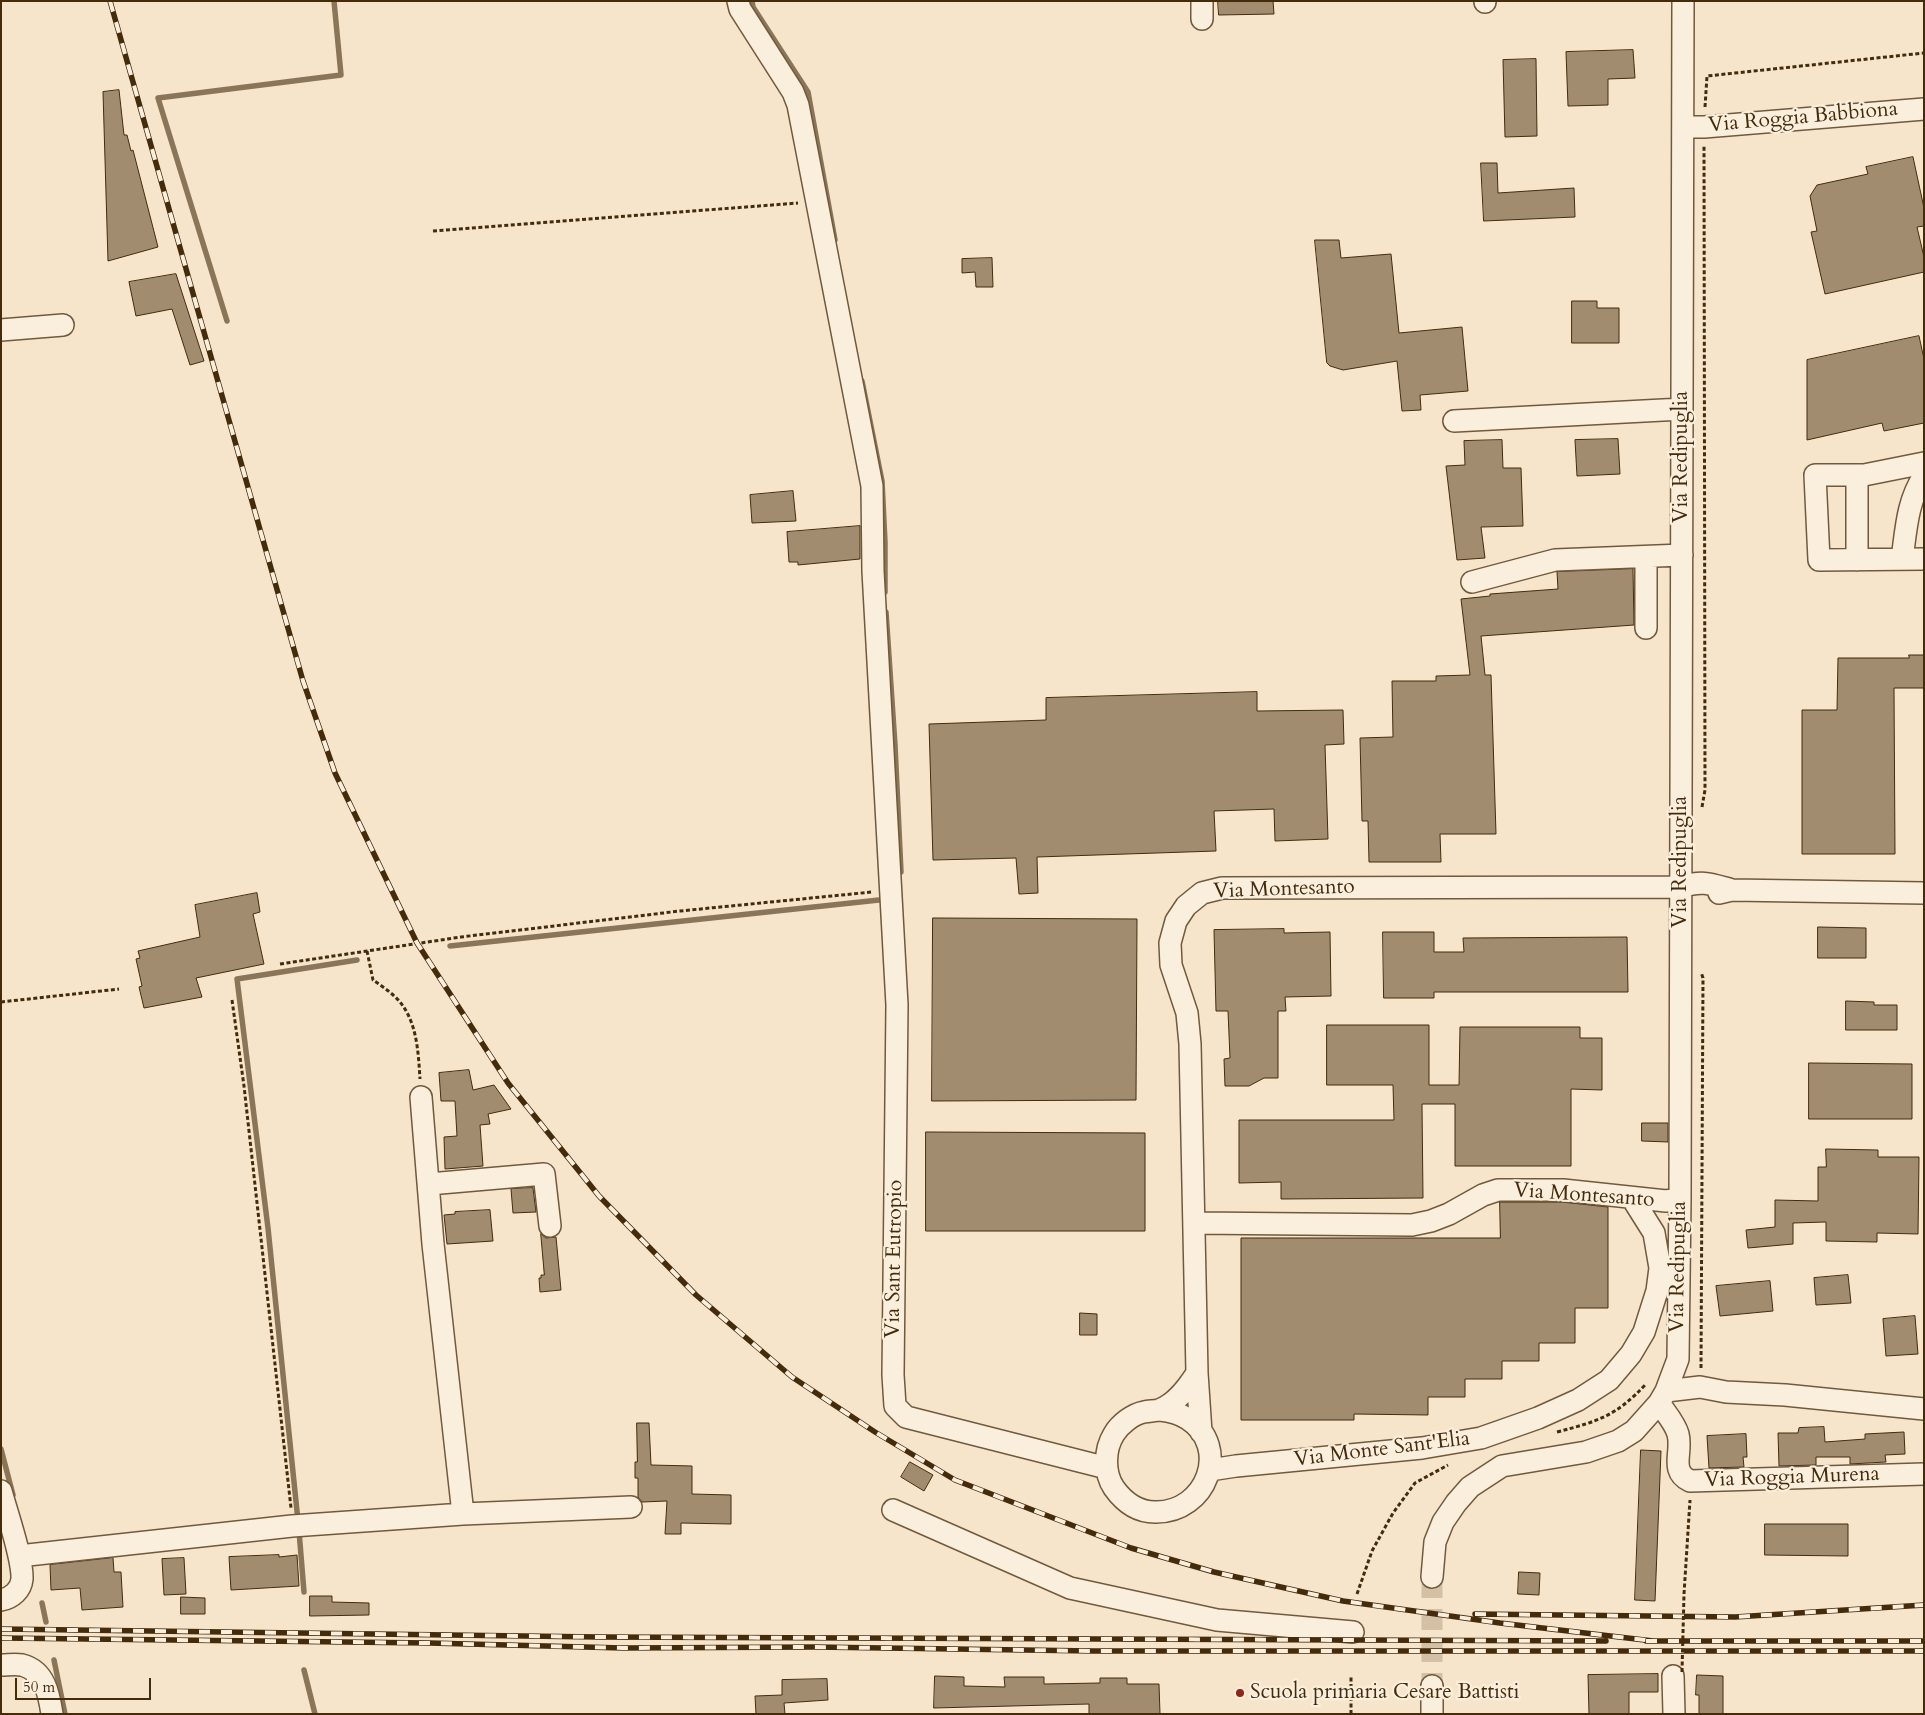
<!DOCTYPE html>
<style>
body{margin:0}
#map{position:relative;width:1925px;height:1715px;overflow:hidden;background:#f7e5cb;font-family:Cardo,serif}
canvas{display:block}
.frame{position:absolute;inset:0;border:2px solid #442b0c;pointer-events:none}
.scale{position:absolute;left:15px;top:1678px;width:136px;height:22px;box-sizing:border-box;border:2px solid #442b0c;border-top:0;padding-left:6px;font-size:15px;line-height:18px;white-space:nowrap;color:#442b0c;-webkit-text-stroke:4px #faeedd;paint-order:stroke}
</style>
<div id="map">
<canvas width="1925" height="1715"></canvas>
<div class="frame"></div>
<div class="scale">50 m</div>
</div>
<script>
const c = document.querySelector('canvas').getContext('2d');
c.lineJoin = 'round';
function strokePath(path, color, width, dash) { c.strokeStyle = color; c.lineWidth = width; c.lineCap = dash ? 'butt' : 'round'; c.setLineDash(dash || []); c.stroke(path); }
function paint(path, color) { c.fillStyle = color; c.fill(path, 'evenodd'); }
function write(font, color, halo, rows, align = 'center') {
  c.font = font + ' Cardo,serif'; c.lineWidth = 4.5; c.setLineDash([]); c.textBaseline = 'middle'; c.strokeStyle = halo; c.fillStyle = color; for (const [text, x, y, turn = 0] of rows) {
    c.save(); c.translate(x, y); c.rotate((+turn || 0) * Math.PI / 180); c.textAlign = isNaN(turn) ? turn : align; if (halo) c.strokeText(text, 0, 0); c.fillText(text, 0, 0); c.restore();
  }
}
strokePath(new Path2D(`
 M752,1l1,6 55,85 27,148
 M227,321l-69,-223 183,-23 -7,-74
 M862,381l20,100 3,61v50
 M886,612l9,133 6,127
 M450,946l429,-46
 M1,1449l12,46
 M298,1521l-30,-293 -31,-249 120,-19
 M299,1531l5,61
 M42,1603l4,19
 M54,1660l11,54
 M304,1670l11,44`), '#8b7558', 5.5);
const building = new Path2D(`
 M1218,1h55l1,13 -55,1z
 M1633,50l2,28 -27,1v26l-40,1 -2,-54z
 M1536,59l1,77 -32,1 -2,-77z
 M119,90l5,45h3l4,16 2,-1 25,97 -50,14 -5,-169z
 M1913,157l11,51v18l-7,1 7,30v15l-99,22 -14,-62 6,-1 -7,-35 7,-11 51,-11 -2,-7z
 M1481,163h16l1,30 76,-5 1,29 -91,4z
 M1315,240h24l2,18 50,-4 8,79 63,-6 6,64 -48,4 1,15 -19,1 -5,-50 -54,9 -13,-4 -3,-3z
 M992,258l1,29h-17l-1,-15 -13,1v-14z
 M176,274l28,87 -14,4 -18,-56 -36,7 -7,-34z
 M1572,301h25v7h22v35h-47z
 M1919,336l5,23v64l-40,8 -2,-8 -75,17v-80z
 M1618,439l2,35 -43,2 -2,-36z
 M1502,440l1,28h18l2,58 -42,1 4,31 -28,2 -11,-94 19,-1 -1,-24z
 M793,491l3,30 -44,2 -2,-28z
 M860,526v33l-62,6v-3h-9l-2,-30z
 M1633,569l1,56 -153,11 4,39h6l5,159h-56l1,28h-72l-1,-41h-6l-2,-83 33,-1 -1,-56h44v-5l34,-1 -9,-76 29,-3v-2l68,-5 -1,-17z
 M1909,655h15v33h-30l1,166h-93v-144h35l1,-52h71z
 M1257,692v19l86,-1 1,34 -19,1 3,94 -53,2 -1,-32 -60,2 2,40 -179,6 1,36 -19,1 -3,-36 -83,2 -4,-136 117,-4v-22z
 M257,893l3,19 -7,2 11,50 -68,14 6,19 -58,11 -5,-21 3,-1 -6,-27 4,-1 -2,-7 62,-14 -5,-32z
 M933,918l204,1 -1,181 -204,1z
 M1818,927l48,1v30h-48z
 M1284,929v4l46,-1 1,64 -46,1 1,14h-8v67h-14l-15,8h-24l-1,-27 6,-1 -2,-47h-12l-2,-81z
 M1383,932h51v20h30l-1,-14 164,-1 1,55h-194v6h-50z
 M1846,1001l28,1v3h23v25h-51z
 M1327,1025h102v60h30l1,-58h120v11h22v52l-31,-1v77h-116v-62h-33l1,94 -142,1v-17l-42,1v-63h155l-1,-35h-66z
 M1809,1063l103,1v55h-103z
 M469,1070l4,20 21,-5 17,24 -23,5 2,10 -10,1 3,41 -38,3 -1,-32 13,-1 -2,-35h-14l-2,-28z
 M1642,1123h26v19l-26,-1z
 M926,1132l219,1v98h-219z
 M1826,1149l52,1v7h41l-1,77 -41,-1v9l-51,-1v-19l-33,1v21l-45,4 -2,-18 29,-3v-27l43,1v-34h8z
 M533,1188l3,24 -23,1 -2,-24z
 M1500,1202h62l46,5v101h-33v35h-36v18h-37v18h-37v18h-37v18l-74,-1v6h-113v-182h259z
 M490,1210l3,31 -46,3 -3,-29 11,-1v-2z
 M541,1234l5,4 10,-1 5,53 -21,2 -1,-14h2v-3h3z
 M1848,1275l3,28 -35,2 -2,-27z
 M1770,1281l3,30 -53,5 -4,-30z
 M1080,1313l17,1v21h-17z
 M1915,1316l3,38 -32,2 -3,-37z
 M637,1423h12l2,42 41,1v28l39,1v29l-50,-1v11h-16l2,-33 -25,1 -4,-5v-19h-3v-16h2z
 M1824,1427l1,15 40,-3v-5l39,-2 1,22 -20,1 1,7 -36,2v-7h-34v8l-37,1 -1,-33h20l1,-5z
 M1746,1434l1,23h-4l1,10 -35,1 -2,-32z
 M1641,1450l20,1 -6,150 -20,-1z
 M910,1462l23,13 -9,16 -23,-14z
 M1765,1524h83v32l-83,-1z
 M279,1555v2l18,-2 2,31 -68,4 -2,-33z
 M113,1558l1,14h7l2,35 -41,3 -2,-22 -29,2 -1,-25z
 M184,1558l2,36 -22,1 -2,-36z
 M1519,1572l21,1 -1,22 -21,-1z
 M310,1596h22v6l37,1v12l-59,1z
 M181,1597l24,1v16h-24z
 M1658,1674v18h-29v22h-40l-1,-39z
 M1697,1675l26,1v38h-24v-19h-3z
 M935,1676l29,1v9l41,1 -1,-10h40v7l56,-1v-5h27v6h32l1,30h-71v-10l-155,4z
 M827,1679l1,21 -44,3 1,11h-29l-1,-18 27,-1v-15z`);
paint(building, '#a18c6f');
strokePath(building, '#442b0c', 1);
strokePath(new Path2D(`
 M1432,1577v109`), '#d3c0a5', 21, [21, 11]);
const minor = new Path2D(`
 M738,1l2,8 53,83 5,13 74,381 1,85 24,434 -4,370 2,31 11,11 201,51
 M1202,1v18
 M1485,1v1
 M1683,127h21l220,-18
 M1,330l62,-5
 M1454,421l228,-12
 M1924,463l-60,12h-49l4,85 105,-1
 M1857,475v85
 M1902,559c4,-28 5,-58 22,-83
 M1472,582l83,-22 127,-5
 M1646,628v-71
 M1719,893l13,-3 192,3
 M421,1097l12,147 30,270
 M429,1184l115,-10 6,52
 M1194,1223l218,2 19,-4 18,-7 34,-19 15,-5h65l103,11 14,-2
 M1666,1391l34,-4 26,5 59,3 139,14
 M1659,1403c6,9 16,20 19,31 5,18 -9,37 12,47l234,-7
 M1160,1410c10,1 19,3 28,9 43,28 19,94 -33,93 -17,0 -31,-10 -41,-24 -10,-15 -10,-38 0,-54 6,-10 19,-20 30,-22 5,-1 10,-1 15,-2 17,-6 29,-23 38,-37
 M1201,1432l-4,-59 -7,-329 -3,-31 -16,-48 -1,-22 6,-22 10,-15 16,-13 20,-5 459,-1c22,-7 30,-3 51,3
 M1210,1470l26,-4 186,-18 59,-10 57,-20 40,-18 31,-20 22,-26 13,-22 13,-41 3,-23 -6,-35 -22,-35
 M1,1491c6,22 22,68 21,88 -1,11 -10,19 -21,21
 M893,1510l177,78 147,32 136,12
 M28,1555l264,-29 171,-12 168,-7
 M1432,1577l3,-35 8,-20 13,-19 14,-16 32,-21 84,-14 32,-11 16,-10 25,-28 7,-12 12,-32 2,-160 3,-1198
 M1,1665c7,0 14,-1 21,0 23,6 27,29 30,49
 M1673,1676l1,38
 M1432,1714v-28`);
strokePath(minor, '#715a3c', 24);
strokePath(new Path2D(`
 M1705,107l2,-31 217,-23
 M433,231l365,-28
 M1702,807l3,-17 -1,-644
 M367,951l6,29c6,4 13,9 19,14 25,21 26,55 28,85
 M280,964l181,-27 219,-26 192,-19
 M232,1000l12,86 47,422
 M1,1002l118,-13
 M1701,1368l2,-390 -2,-6
 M1557,1432c42,-11 59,-16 89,-48
 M1357,1594l15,-43 21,-38 22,-30 33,-18
 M1684,1594l6,-94
 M1351,1714v-38`), '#442b0c', 3, [4, 2.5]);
strokePath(minor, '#faeedd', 21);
const rail = new Path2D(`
 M110,1l193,680 32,92 82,170 91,140 91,113 97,99 96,82 83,55 80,48 176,68 83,24 129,29 157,22 153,18
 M1475,1614l260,3 189,-12
 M1,1629l598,8 1007,4
 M1,1638l428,5 194,5 191,-1 279,4h831
 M1646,1641h278`);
strokePath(rail, '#442b0c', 5.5);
strokePath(rail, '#faeedd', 4, [11]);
strokePath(new Path2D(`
 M1682,1672l2,-78`), '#442b0c', 3, [4, 2.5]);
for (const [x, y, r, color] of [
 [1240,1693,5,"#8f2418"]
]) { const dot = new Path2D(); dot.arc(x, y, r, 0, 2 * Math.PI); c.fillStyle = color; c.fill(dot); strokePath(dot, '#faeedd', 2); }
write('21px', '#442b0c', '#faeedd', [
 ["Via Roggia Babbiona",1803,118,-5],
 ["Via Redipuglia",1682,457,-90],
 ["Via Redipuglia",1681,862,-90],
 ["Via Montesanto",1284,890,-2],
 ["Via Montesanto",1584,1196,4],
 ["Via Sant Eutropio",895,1259,-89],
 ["Via Redipuglia",1679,1267,-89],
 ["Via Monte Sant'Elia",1382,1450,-7],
 ["Via Roggia Murena",1792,1478,-2]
]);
write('21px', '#442b0c', '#faeedd', [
 ["Scuola primaria Cesare Battisti",1250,1693]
], 'left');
</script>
